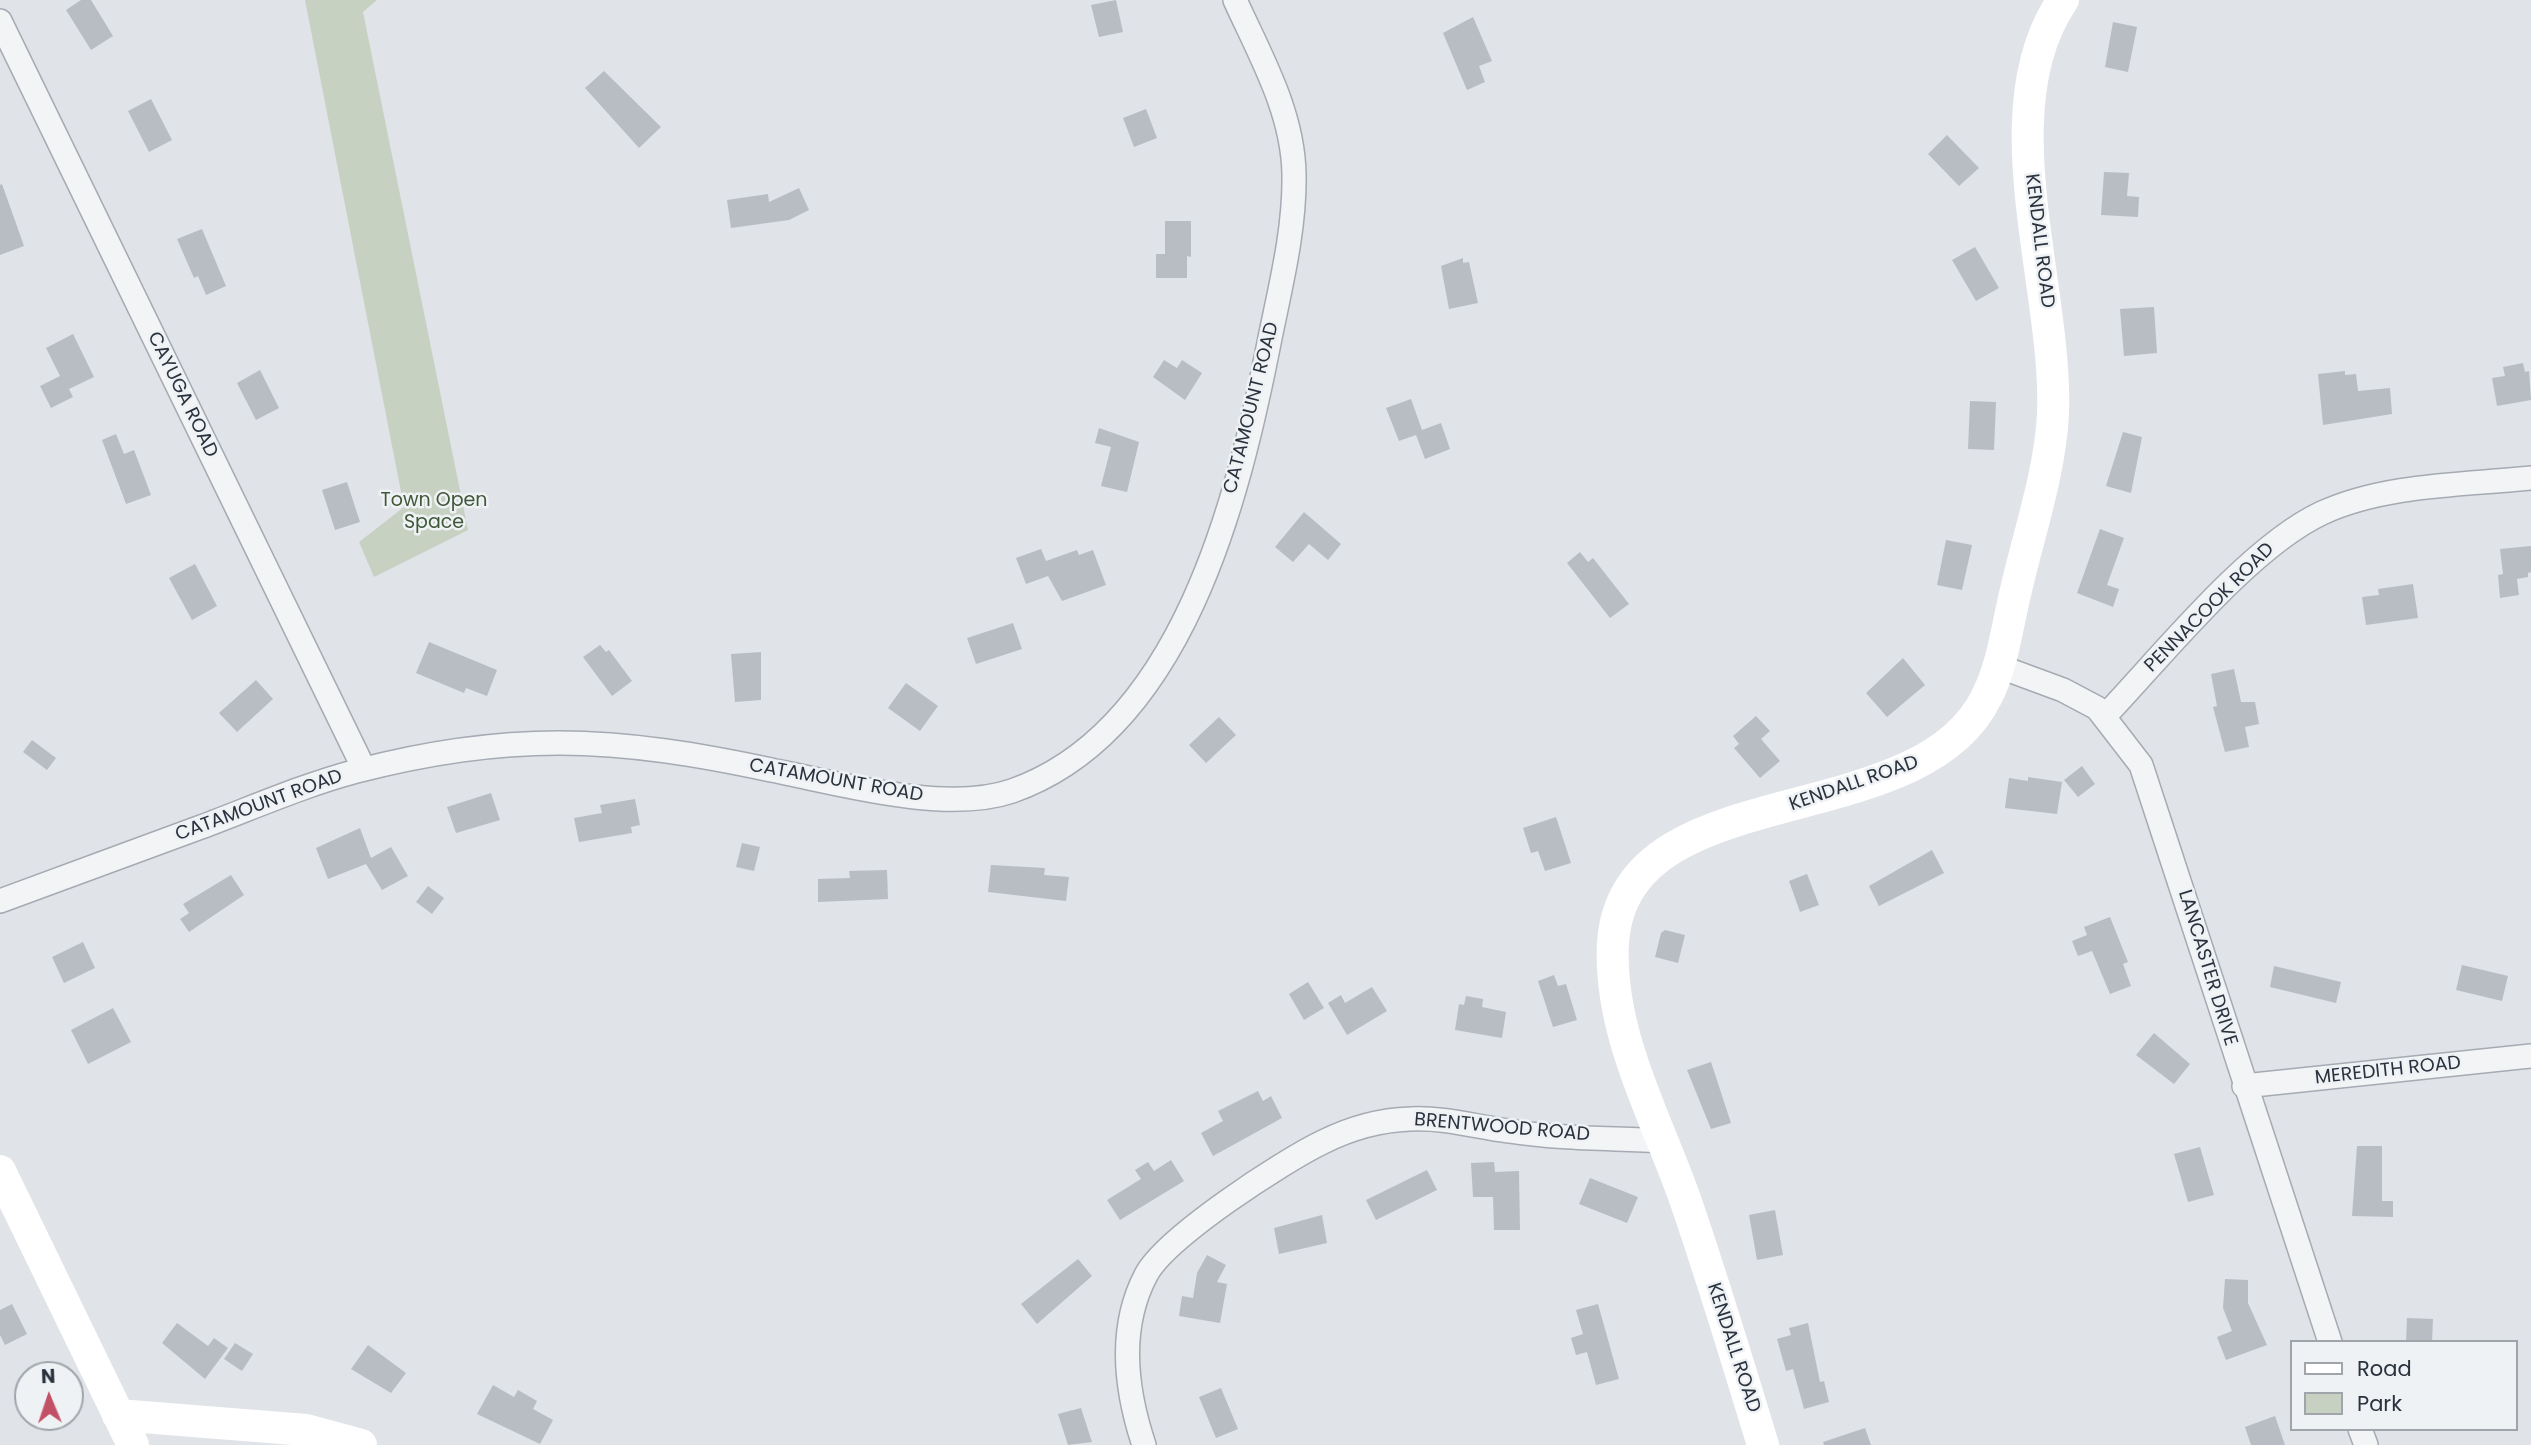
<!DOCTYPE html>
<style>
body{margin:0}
#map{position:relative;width:2531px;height:1445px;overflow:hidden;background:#e0e3e8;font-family:Poppins,sans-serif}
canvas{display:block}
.legend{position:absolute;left:2290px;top:1340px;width:228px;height:91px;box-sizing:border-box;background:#eff2f5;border:2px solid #a0a5ac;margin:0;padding:9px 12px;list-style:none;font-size:21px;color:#2a323e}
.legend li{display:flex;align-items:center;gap:14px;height:35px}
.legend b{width:35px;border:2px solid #a0a5ac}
.north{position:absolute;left:14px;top:1361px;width:70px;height:70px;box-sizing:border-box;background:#eff2f5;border:2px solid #a0a5ac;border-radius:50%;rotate:358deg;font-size:19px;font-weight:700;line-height:28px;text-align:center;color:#2a323e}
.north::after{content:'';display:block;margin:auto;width:24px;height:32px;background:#c25066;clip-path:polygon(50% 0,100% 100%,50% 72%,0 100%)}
</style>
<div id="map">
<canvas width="2531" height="1445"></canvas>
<ul class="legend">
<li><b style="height:9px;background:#fff"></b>Road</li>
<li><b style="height:19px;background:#c6d1c2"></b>Park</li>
</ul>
<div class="north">N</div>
</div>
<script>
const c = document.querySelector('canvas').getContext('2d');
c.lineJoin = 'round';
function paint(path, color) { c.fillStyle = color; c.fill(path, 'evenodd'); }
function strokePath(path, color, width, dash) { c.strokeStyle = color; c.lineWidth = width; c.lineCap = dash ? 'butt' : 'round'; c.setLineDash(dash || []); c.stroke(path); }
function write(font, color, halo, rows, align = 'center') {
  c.font = font + ' Poppins,sans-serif'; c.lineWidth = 5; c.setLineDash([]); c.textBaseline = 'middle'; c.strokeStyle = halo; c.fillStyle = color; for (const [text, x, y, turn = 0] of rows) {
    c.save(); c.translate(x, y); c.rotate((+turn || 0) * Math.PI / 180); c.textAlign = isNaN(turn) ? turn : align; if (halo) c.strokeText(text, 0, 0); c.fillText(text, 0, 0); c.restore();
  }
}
paint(new Path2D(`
 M305,0h72l-14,12 105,518 -94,47 -15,-35 45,-35z`), '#c6d1c2');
paint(new Path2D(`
 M81,0h10l22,36 -22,14 -25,-40z
 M1116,0l7,32 -24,5 -8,-32z
 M1473,17l19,44 -13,5 6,16 -18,8 -24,-57z
 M2113,22l24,5 -9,45 -23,-5z
 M604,71l57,56 -22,21 -54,-60z
 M151,99l21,41 -23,12 -21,-41z
 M1146,109l11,29 -23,9 -11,-29z
 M1947,135l32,33 -20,18 -31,-32z
 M2104,172l25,1 -2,23 12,1 -1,20 -37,-2z
 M2,184l22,62 -24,9v-70z
 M799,188l10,22 -20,10 -58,8 -4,-28 41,-6 1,8z
 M1165,221h26v36l-4,-1v22h-31v-24h9z
 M202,229l24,57 -20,9 -8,-19 -4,2 -17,-39z
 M1975,247l24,41 -23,13 -24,-41z
 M1463,258v5l6,-1 9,41 -29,6 -8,-43z
 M2154,307l3,46 -33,3 -4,-47z
 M73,334l21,43 -25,12 4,8 -22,11 -11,-22 20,-10 -14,-28z
 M1164,360l13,8 5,-8 20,13 -17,27 -32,-23z
 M2523,363l2,9 4,-1 2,29 -34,6 -5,-28 13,-2 -2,-9z
 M260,370l19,38 -23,12 -19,-37z
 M2345,371v4l11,-1 2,17 32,-3 2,26 -69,11 -5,-51z
 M1411,399l11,31 19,-7 9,26 -25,10 -9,-24 -17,6 -13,-33z
 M1970,401l26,1 -2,48 -26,-1z
 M1099,428l40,14 -12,50 -26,-6 10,-39 -16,-4z
 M2123,432l19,5 -11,56 -25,-7z
 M116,434l8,20 10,-4 17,45 -25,9 -24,-64z
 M347,482l13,40 -25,8 -13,-40z
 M1304,512l37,32 -13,16 -19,-16 -16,18 -18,-15z
 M2100,529l24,9 -17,47 12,4 -6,18 -36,-14z
 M1946,540l26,5 -10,45 -25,-5z
 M2531,546v26l-3,1v4l-11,2 2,16 -19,3 -2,-23 5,-1 -3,-25z
 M1041,549l5,12 31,-11 2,5 14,-5 13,35 -44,16 -14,-25 -22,8 -10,-26z
 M1580,552l8,10 5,-4 36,46 -19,14 -43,-55z
 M195,564l22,42 -25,14 -23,-42z
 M2413,584l5,34 -52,7 -4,-28 17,-2 -1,-6z
 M1013,623l9,26 -46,15 -9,-26z
 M429,642l68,28 -10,26 -21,-8 -2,5 -48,-20z
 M600,645l6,7 3,-2 23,31 -20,15 -29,-39z
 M761,652v48l-26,2 -4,-48z
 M1903,658l22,27 -38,32 -21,-24z
 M2234,669l7,33h14l4,22 -14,3 4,20 -24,5 -12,-45 4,-1 -6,-32z
 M256,680l17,19 -36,33 -18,-19z
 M906,683l32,23 -18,25 -32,-23z
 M1756,716l14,15 -9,8 19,22 -20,17 -26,-30 5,-4 -6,-8z
 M1219,717l17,18 -30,28 -17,-18z
 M32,740l24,18 -9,12 -24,-18z
 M2082,766l13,18 -17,13 -14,-17z
 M2028,777l34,5 -5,32 -52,-6 4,-30 19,3z
 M491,793l9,27 -44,13 -9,-26z
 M635,799l5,26 -9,2 1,6 -53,9 -5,-24 28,-5 -2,-8z
 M1556,817l15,46 -26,8 -7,-20 -7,2 -8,-25z
 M360,828l11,30 20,-11 17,29 -26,14 -16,-26 -38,15 -12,-31z
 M742,843l18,4 -6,24 -18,-4z
 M1932,850l12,23 -65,33 -10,-20z
 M991,865l54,3 -1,7 25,2 -3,24 -78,-9z
 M887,870l1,29 -70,3v-23l32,-1 -1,-7z
 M1807,874l12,31 -19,7 -11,-31z
 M231,875l13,20 -55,37 -9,-13 9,-6 -6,-9z
 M428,886l16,12 -12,16 -16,-12z
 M2110,917l18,45 -5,2 8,22 -21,8 -18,-43 -14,5 -6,-15 15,-6 -3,-8z
 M1665,930l20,5 -7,28 -23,-6 6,-24z
 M83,942l12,26 -31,15 -12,-26z
 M2462,965l46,11 -6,25 -46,-11z
 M2274,966l67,16 -5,21 -66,-16z
 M1554,975l4,11 8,-2 11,36 -24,7 -15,-46z
 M1308,982l16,26 -20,12 -15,-26z
 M1372,987l15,24 -40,24 -19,-32 13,-8 4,8z
 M1466,996l17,3 -1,8 24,5 -4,26 -47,-8 4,-26 5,1z
 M113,1008l18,34 -43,22 -17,-34z
 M2154,1033l36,31 -16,20 -38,-29z
 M1711,1062l20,61 -20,6 -24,-59z
 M1258,1091l5,10 8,-5 11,22 -69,38 -12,-23 22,-12 -5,-10z
 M2357,1146h25v55h11v16l-41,-1z
 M2200,1147l14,48 -26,7 -14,-48z
 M1171,1160l13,21 -64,39 -13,-20 34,-21 -6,-9 13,-8 6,9z
 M1494,1162l1,10 24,-1 1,59h-26l-1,-33h-20l-2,-34z
 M1427,1170l10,20 -61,30 -10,-20z
 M1590,1178l48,19 -11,26 -48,-19z
 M1775,1210l8,45 -26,5 -8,-45z
 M1322,1215l5,28 -48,11 -5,-26z
 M1207,1255l19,10 -9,17 10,2 -7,39 -41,-7 3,-20 11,2 4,-25z
 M1078,1259l14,17 -55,48 -16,-20z
 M2225,1279l23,1v23l19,42 -41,15 -9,-23 15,-6 -9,-23z
 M12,1304l15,30 -22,11 -5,-10v-25z
 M1598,1304l21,75 -23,6 -9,-33 -11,3 -5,-17 12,-4 -7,-24z
 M2407,1318l26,1 -1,23h-26z
 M177,1323l31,23 6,-8 14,10 -23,31 -43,-36z
 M1808,1323l12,59 4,-1 5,21 -25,7 -11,-40 -7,2 -9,-32 14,-4 -2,-7z
 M235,1343l18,11 -11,17 -18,-12z
 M368,1345l38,28 -15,20 -40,-24z
 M493,1385l21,12 4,-7 19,11 -4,8 20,11 -13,24 -63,-30z
 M1221,1388l17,41 -22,9 -17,-41z
 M1081,1408l11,34 -24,3 -10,-31z
 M2275,1416l10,29h-34l-6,-18z
 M1865,1428l6,17h-47l-1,-3z`), '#b8bdc4');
const street = new Path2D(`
 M0,21l364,748
 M1998,666l65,24 34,18 44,57 189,577
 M2105,716c57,-60 144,-169 217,-203 63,-29 141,-28 209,-35
 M0,901c67,-25 134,-49 201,-74 51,-19 103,-42 156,-56 65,-17 135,-28 202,-28 71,0 142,12 212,27 68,13 174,44 241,21 171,-60 227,-295 258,-453 11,-54 25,-109 24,-164 -1,-62 -34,-119 -59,-174
 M2244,1086l287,-30
 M2360,1429l6,16
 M1144,1445c-18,-54 -26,-117 2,-170 19,-37 137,-114 177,-133 26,-13 57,-22 87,-23 34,-2 66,8 99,12 51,8 103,7 154,10`);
strokePath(street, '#a6aab2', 26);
strokePath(street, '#f2f4f6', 23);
strokePath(new Path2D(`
 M0,1171l133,274
 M118,1415l188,15 55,15
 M1763,1445c-25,-82 -50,-165 -78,-246 -29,-82 -77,-167 -72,-256 11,-171 304,-106 373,-245 17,-32 21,-72 30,-108 13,-57 34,-117 37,-176 5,-127 -66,-304 10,-414`), '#fff', 32);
write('19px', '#2a323e', '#eff2f5', [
 ["KENDALL ROAD",2039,241,83],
 ["CAYUGA ROAD",182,395,64],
 ["CATAMOUNT ROAD",1252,408,-76],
 ["PENNACOOK ROAD",2210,608,-45],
 ["CATAMOUNT ROAD",836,781,10],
 ["KENDALL ROAD",1854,784,-19],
 ["CATAMOUNT ROAD",259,806,-20],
 ["LANCASTER DRIVE",2207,968,73],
 ["MEREDITH ROAD",2388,1071,-6],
 ["BRENTWOOD ROAD",1502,1128,5],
 ["KENDALL ROAD",1733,1348,72]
]);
write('19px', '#405839', '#eff2f5', [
 ["Town Open",434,501],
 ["Space",434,523]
]);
</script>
